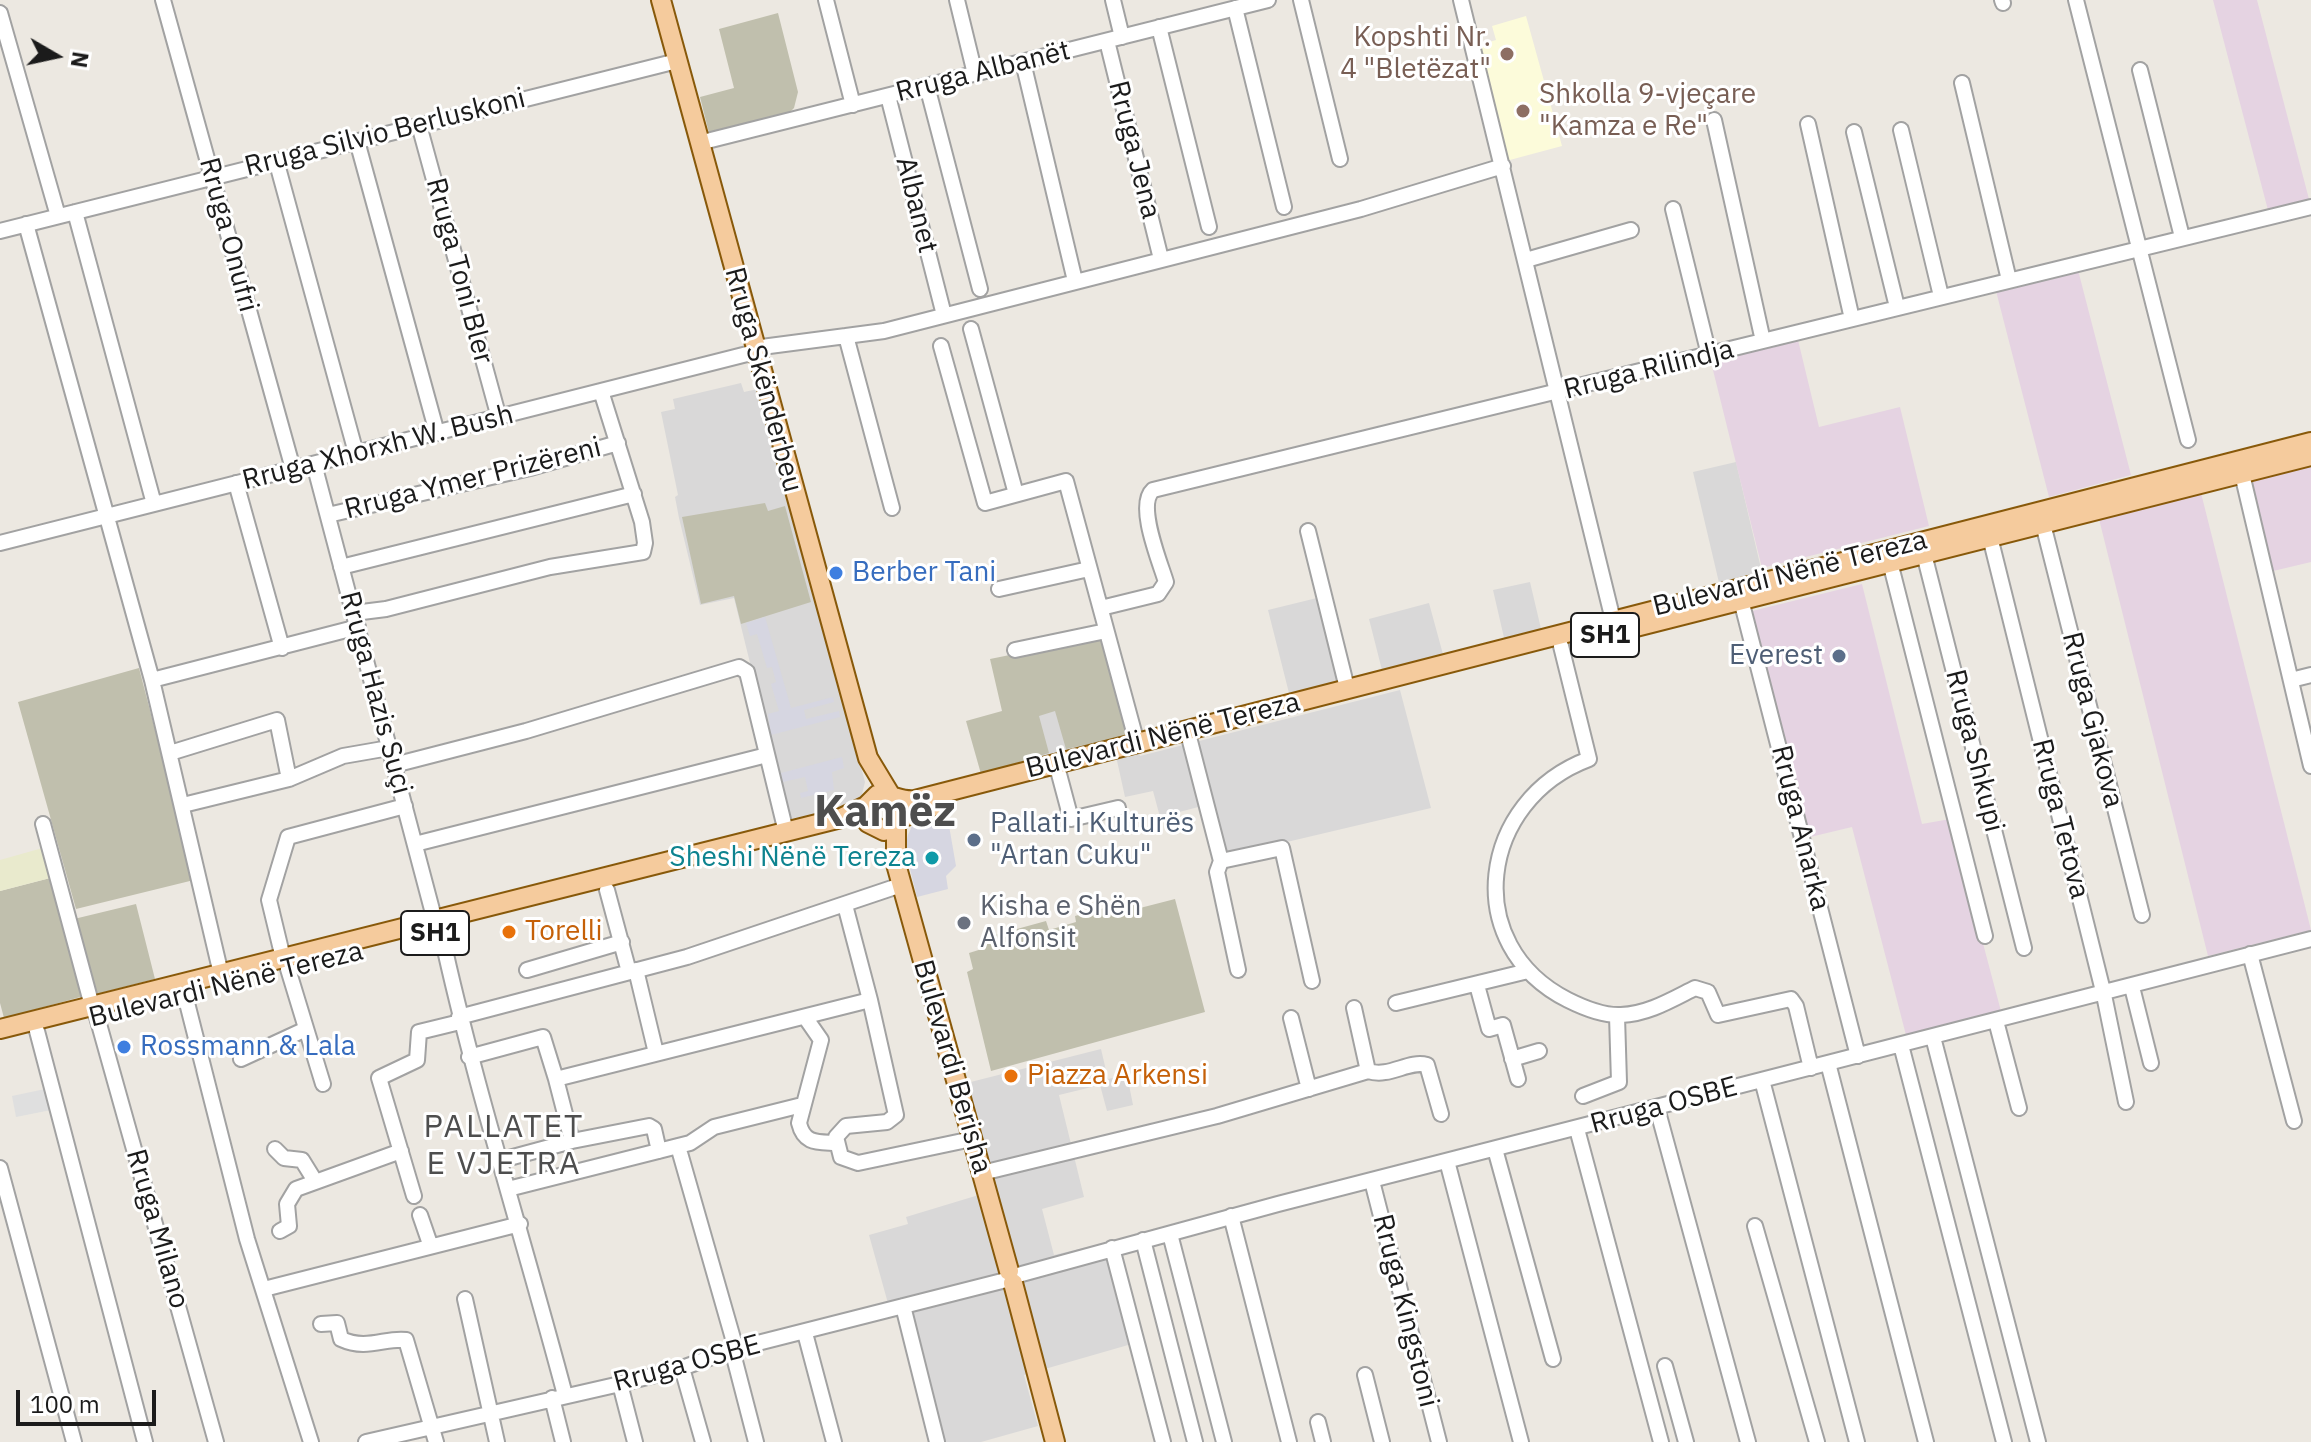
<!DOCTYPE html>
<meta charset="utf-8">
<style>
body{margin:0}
#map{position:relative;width:2311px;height:1442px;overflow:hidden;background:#ece8e1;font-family:"IBM Plex Sans",sans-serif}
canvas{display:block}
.north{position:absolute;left:16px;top:16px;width:80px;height:80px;-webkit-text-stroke:6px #fff;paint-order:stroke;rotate:99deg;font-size:22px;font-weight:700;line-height:32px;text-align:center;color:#1b1b1b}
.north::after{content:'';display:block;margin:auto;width:28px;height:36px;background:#1b1b1b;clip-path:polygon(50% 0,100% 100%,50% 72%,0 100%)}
.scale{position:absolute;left:16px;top:1390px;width:140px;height:36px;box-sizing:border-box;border:4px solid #1b1b1b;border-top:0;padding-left:10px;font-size:24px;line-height:28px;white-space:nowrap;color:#1b1b1b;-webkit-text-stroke:6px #fff;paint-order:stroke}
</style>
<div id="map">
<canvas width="2311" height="1442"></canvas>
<div class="north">N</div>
<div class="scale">100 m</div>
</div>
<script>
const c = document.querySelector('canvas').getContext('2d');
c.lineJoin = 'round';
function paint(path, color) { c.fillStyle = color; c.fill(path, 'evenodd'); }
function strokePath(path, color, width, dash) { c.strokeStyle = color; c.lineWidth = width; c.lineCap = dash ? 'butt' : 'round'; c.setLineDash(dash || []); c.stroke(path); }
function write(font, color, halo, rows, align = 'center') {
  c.font = font + ' "IBM Plex Sans",sans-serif'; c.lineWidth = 6; c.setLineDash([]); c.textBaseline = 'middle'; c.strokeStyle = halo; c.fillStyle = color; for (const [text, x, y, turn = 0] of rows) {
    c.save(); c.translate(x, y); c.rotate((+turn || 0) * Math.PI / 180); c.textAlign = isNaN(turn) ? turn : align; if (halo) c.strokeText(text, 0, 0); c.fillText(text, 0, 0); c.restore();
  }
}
paint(new Path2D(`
 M741,383l3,9 14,-3 107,393 -4,16 -7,7 -64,20 -56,-227 -34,7 -21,-87 -4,-21 3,-2 -17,-83 14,-3 -2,-10z
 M1736,462l27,115 -43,10 -27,-115z
 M1530,582l12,51 -37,9 -12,-52z
 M1321,597l22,86 -53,14 -22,-87z
 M1429,603l15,55 -61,16 -14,-55z
 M1105,636l35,120 260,-66 31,118 -212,50 -13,-53 -46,12 -7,-26 -28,6 -11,-50 -131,33 -15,-57 37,-11 -3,-52 11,-10z
 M1101,1049l7,30 19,-4 6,30 -26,6 -7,-26 -41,10 25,102 -42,12 12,46 62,-15 26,101 -118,34 14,51 -57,16h-48l-34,-137 -10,2 -20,-72 39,-11 -2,-7 76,-23 -31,-107z`), '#d9d8d8');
paint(new Path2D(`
 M2213,0h44l53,203 -41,11z
 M2078,270l53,205 -82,22 -53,-206z
 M1798,340l21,87 81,-20 29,119 -167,42 -51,-206z
 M2311,466v96l-42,10 -21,-91z
 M2201,493l110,437 -103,26 -109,-437z
 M1862,584l60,240 28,-5 52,196 -95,24 -55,-212 -46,11 -58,-226z`), '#e5d3e2');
paint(new Path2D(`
 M1526,16l36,130 -56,15 -30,-115 20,-6 -4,-14z`), '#fcfbda');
paint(new Path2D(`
 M778,13l20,79 -4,16 -5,5 -80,20 -9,-36 34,-9 -15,-59z
 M765,503l3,8 17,-5 26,96 -70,22 -7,-28 -33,8 -19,-87z
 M1104,636l27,99 -65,14 -11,-38 -16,5 10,37 -68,21 -15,-53 36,-10 -12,-52z
 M139,668l55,212 -118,29 -58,-207z
 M54,877l30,119 -80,22 -4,-15v-112z
 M1137,899l3,9 35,-9 30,113 -214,59 -24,-99 6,-3 -4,-16 16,-5 -1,-10 62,-17 3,9 27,-8 -1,-6z
 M136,904l19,75 -62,16 -19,-76z`), '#c0bfad');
paint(new Path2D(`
 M46,847l8,30 -54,14v-31z`), '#e9eacd');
paint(new Path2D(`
 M45,1089l6,21 -35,7 -4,-21z`), '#dfdfdf');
paint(new Path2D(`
 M765,617l26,91 42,-11 1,5 -30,8 2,9 33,-8 1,6 -69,18 -3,-21 11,-3 -8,-27 5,-2 -4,-15 -5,1 -10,-34 -7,2 -4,-13z
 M842,757l2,11 -12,4 2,18 -33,8 -1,-5 8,-2 -3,-14 -22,5 -2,-9z
 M947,814l9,52 -10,10 2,13 -31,8 -12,-48 3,-14 4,-9z`), '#d6d6e1');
const minor = new Path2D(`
 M163,0l130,469
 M826,0l27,105
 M957,0l18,74
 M1113,0l9,37
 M1301,0l39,159
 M1461,0l152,620
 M2002,0l1,3
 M2076,0l112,440
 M1235,8l49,199
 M0,13l58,203
 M1159,27l50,200
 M1107,41l54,218
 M1023,62l52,219
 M2140,70l42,167
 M1962,83l47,197
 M927,86l53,203
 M888,96l56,219
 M1714,120l49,221
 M1808,124l44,195
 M419,125l80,293
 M1901,130l40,166
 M1854,132l43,175
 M357,141l80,292
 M699,143l569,-143
 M276,160l80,293
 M1673,209l36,146
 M75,212l79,292
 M26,224l126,456 69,294
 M0,231l677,-170
 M1526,260l105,-30
 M971,329l45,165
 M846,336l38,-5 477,-122 142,-43
 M941,346l44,157 81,-22 71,262
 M754,348l92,-12 46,172
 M314,464l121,457
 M2242,474l69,292
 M236,483l46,165
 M328,515l202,-47 88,-25
 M2043,524l99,391
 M1308,531l39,157
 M1990,537l114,458 22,107
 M0,543l755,-191
 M1924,554l100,394
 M1890,562l95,374
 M341,567l293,-73
 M999,589l90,-20
 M1741,600l117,456
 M1101,608l57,-14 8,-12c-6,-20 -30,-77 -13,-92l1158,-283
 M354,613l32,-4 164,-42 93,-15 2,-9 -3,-21 -41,-131
 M1561,646l28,113c-110,41 -130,186 -21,241 16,8 35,16 53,15 27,-1 50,-15 74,-27l13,4 10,23 73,-16 5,7 15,62
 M1015,650l91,-19
 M152,680l206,-53
 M2291,680l20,-5
 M1190,741l31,120 -4,11 21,98
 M170,753l107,-33 12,59
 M394,765l132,-34 213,-64 8,5 39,160
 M1059,774l12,45 47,-11
 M183,805l106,-26 54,-23 46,-8
 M43,824l49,182
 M415,844l352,-89
 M1221,861l61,-13 30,133
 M607,890l22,82
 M845,905l25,95
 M441,932c34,156 83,308 124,463
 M2250,954l44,167
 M283,958l-14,-58 19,-63 117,-31
 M288,969l35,115
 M527,970l95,-28
 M636,970l20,83
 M1477,985l12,44 14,-4 15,54
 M2132,987l19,76
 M185,995l62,244 64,203
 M1396,1003l132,-32
 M1354,1008l14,63c22,7 40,-11 59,-6l14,49
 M97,1017l119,425
 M459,1017l228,-60 214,-72
 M805,1017l16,23 -22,83c5,21 18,19 36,20
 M1291,1018l18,71
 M1996,1021l23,87
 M37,1031l108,411
 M1933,1037l105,405
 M1901,1045l103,397
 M469,1057l74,-20 13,42 314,-79 26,115 -9,7 -41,4 -10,11 5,20 17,6 114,-24
 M241,1059l65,-30
 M1512,1059l27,-8
 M1828,1063l98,379
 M556,1079l16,62
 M1762,1080l95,362
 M1583,1096l36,-14 -2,-66
 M1657,1108l91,334
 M1577,1129l84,313
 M678,1146l56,196 1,19 21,81
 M275,1149l9,9 18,2 13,21
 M1495,1149l58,210
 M498,1161l74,-20 77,-15 5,3 5,22
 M1447,1161l74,281
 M0,1168l74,274
 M982,1173l235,-57 151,-45
 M1372,1181l67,261
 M508,1189l182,-46 24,-16 88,-22
 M414,1196l-35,-118 38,-18 2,-28 41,-10
 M420,1215l10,29
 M1231,1216l58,226
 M1755,1226l62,216
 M280,1231l9,-5 -2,-22 9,-15 105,-38
 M1170,1234l54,208
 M1143,1240l52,202
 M1112,1248l51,194
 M1018,1275l260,-71 1033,-265
 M264,1289l256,-65
 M465,1299l32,143
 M903,1306l34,136
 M321,1324l16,-1 4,16c26,12 45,-2 65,1l30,102
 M805,1333l29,109
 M1665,1366l21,76
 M682,1368l21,74
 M1365,1375l17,67
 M620,1384l15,58
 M552,1398l11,44
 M1318,1422l5,20
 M366,1442l254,-58 62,-16 52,-19 272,-69`);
const major = new Path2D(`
 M661,0l207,758 23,38
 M1616,632l695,-176
 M866,806l2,17 16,8 12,-5 5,-8 31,-11
 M896,826v38l113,407
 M0,1029l841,-211 25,-12 11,-11c15,-2 23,7 38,5l1396,-358
 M1013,1283l42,159`);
strokePath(minor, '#a2a2a2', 18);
strokePath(major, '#88590a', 22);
strokePath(minor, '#fff', 14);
strokePath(major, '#f5cb9d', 18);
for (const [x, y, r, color] of [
 [1507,54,8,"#8d6e63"],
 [1523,111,8,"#8d6e63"],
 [836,573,8,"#3f7fe0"],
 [1839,656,8,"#5c6f8a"],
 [974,840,8,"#5c6f8a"],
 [932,858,8,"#0f9aa8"],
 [964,923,8,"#6b7280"],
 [509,932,8,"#e8710a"],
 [124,1047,8,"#3f7fe0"],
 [1011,1076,8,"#e8710a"]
]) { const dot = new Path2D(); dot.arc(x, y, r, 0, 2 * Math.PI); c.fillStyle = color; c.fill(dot); strokePath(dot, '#fff', 3); }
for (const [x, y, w] of [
 [1605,635,68],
 [435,933,68]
]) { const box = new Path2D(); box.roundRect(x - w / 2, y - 22, w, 44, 6); c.fillStyle = '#fff'; c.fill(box); strokePath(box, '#1b1b1b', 2); }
write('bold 26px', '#1b1b1b', null, [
 ["SH1",1605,635],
 ["SH1",435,933]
]);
write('28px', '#785e54', '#fff', [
 ["Kopshti Nr.",1491,38],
 ["4 \"Bletëzat\"",1491,70],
 ["Shkolla 9-vjeçare",1539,95,"left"],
 ["\"Kamza e Re\"",1539,127,"left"]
], 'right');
write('28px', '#1b1b1b', '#fff', [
 ["Rruga Albanët",983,72,-14],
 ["Rruga Silvio Berluskoni",385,133,-14],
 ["Rruga Jena",1134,150,76],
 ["Albanet",916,205,76],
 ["Rruga Onufri",228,235,75],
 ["Rruga Toni Bler",459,271,75],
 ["Rruga Rilindja",1649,370,-14],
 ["Rruga Skënderbeu",763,380,75],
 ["Rruga Xhorxh W. Bush",378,448,-14],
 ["Rruga Ymer Prizëreni",473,479,-14],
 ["Bulevardi Nënë Tereza",1790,574,-14],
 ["Rruga Hazis Suçi",375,693,75],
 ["Rruga Gjakova",2092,720,76],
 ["Bulevardi Nënë Tereza",1163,736,-14],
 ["Rruga Shkupi",1974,751,76],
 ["Rruga Tetova",2060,819,76],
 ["Rruga Anarka",1800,828,76],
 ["Bulevardi Nënë Tereza",226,985,-14],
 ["Bulevardi Berisha",952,1067,74],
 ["Rruga OSBE",1664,1106,-15],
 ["Rruga Milano",157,1229,74],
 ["Rruga Kingstoni",1405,1311,76],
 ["Rruga OSBE",687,1364,-15]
]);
write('28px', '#366cbe', '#fff', [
 ["Berber Tani",852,573],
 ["Rossmann & Lala",140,1047]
], 'left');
write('28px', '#4e5e75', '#fff', [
 ["Everest",1823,656],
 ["Pallati i Kulturës",990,824,"left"],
 ["\"Artan Cuku\"",990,856,"left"]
], 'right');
write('28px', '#0d838f', '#fff', [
 ["Sheshi Nënë Tereza",916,858]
], 'right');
write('28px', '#5b616d', '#fff', [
 ["Kisha e Shën",980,907],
 ["Alfonsit",980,939]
], 'left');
write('28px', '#c56008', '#fff', [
 ["Torelli",525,932],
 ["Piazza Arkensi",1027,1076]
], 'left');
c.letterSpacing = '2px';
write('32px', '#4e4e4e', '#fff', [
 ["PALLATET",504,1128],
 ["E VJETRA",504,1165]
]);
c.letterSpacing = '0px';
write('bold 44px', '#4e4e4e', '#fff', [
 ["Kamëz",885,813]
]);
</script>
